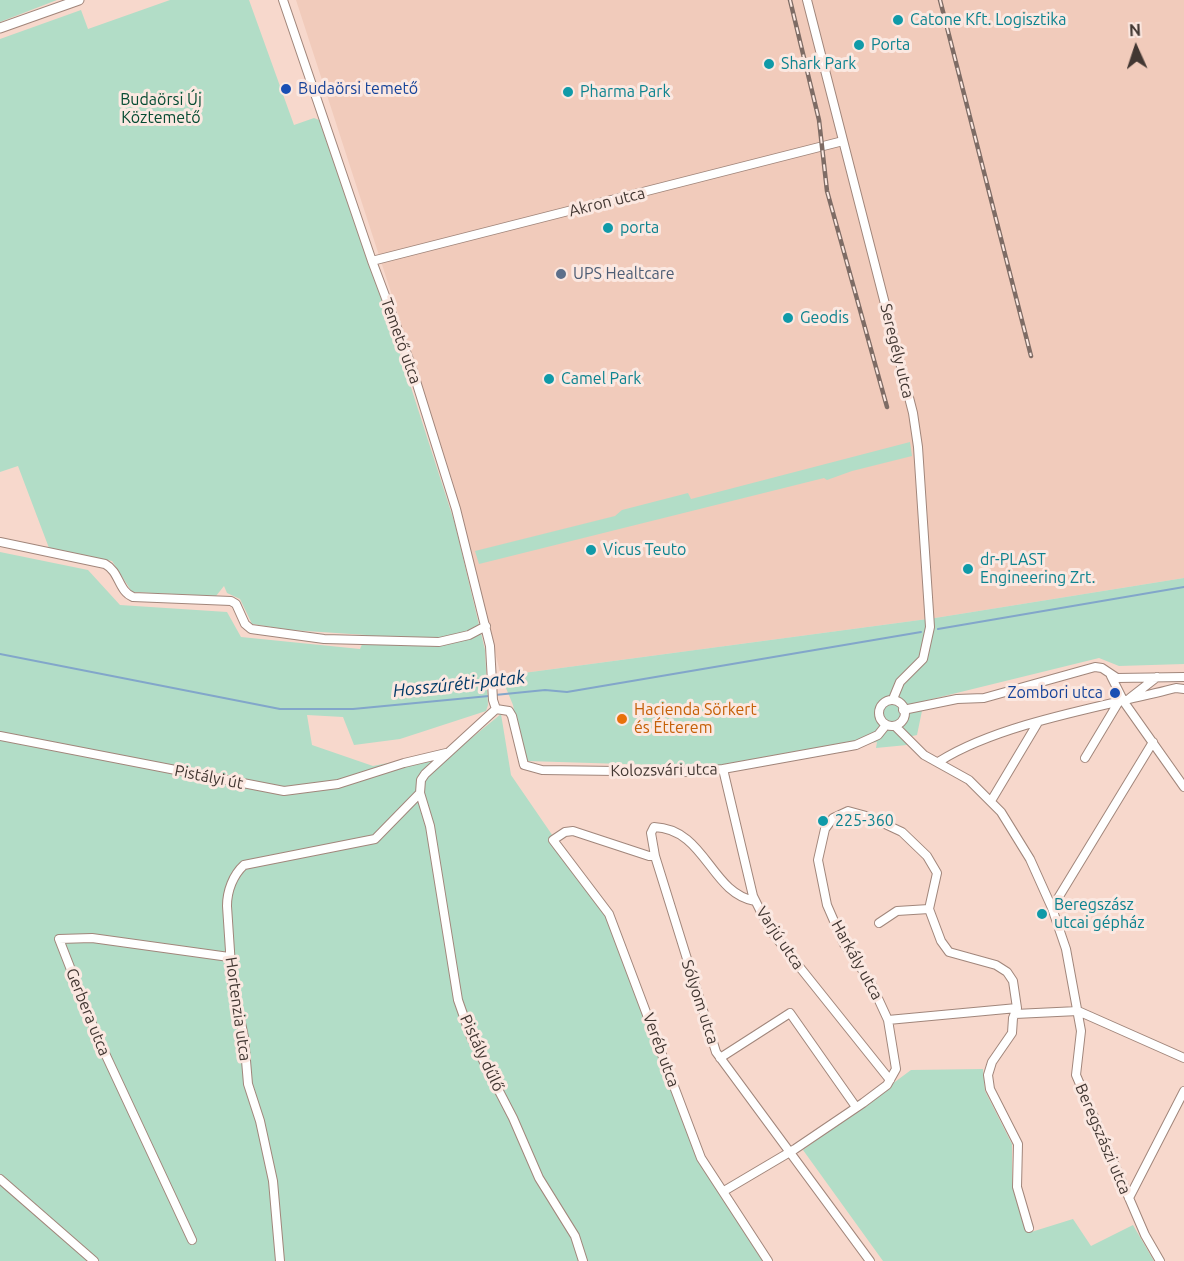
<!DOCTYPE html>
<meta charset="utf-8">
<style>
body{margin:0}
#map{position:relative;width:1184px;height:1261px;overflow:hidden;background:#f7d8cc;font-family:Ubuntu,sans-serif}
canvas{display:block}
.north{position:absolute;left:1106px;top:18px;width:60px;height:60px;-webkit-text-stroke:4px #fbe8e1;paint-order:stroke;rotate:357deg;font-size:16px;font-weight:700;line-height:24px;text-align:center;color:#423732}
.north::after{content:'';display:block;margin:auto;width:21px;height:27px;background:#423732;clip-path:polygon(50% 0,100% 100%,50% 72%,0 100%)}
</style>
<div id="map">
<canvas width="1184" height="1261"></canvas>
<div class="north">N</div>
</div>
<script>
const c = document.querySelector('canvas').getContext('2d');
c.lineJoin = 'round';
function paint(path, color) { c.fillStyle = color; c.fill(path, 'evenodd'); }
function strokePath(path, color, width, dash) { c.strokeStyle = color; c.lineWidth = width; c.lineCap = dash ? 'butt' : 'round'; c.setLineDash(dash || []); c.stroke(path); }
function write(font, color, halo, rows, align = 'center') {
  c.font = font + ' Ubuntu,sans-serif'; c.lineWidth = 6; c.setLineDash([]); c.textBaseline = 'middle'; c.strokeStyle = halo; c.fillStyle = color; for (const [text, x, y, turn = 0] of rows) {
    c.save(); c.translate(x, y); c.rotate((+turn || 0) * Math.PI / 180); c.textAlign = isNaN(turn) ? turn : align; if (halo) c.strokeText(text, 0, 0); c.fillText(text, 0, 0); c.restore();
  }
}
paint(new Path2D(`
 M296,0h888v578l-249,40 -434,58 -47,-190z`), '#f1cbbb');
paint(new Path2D(`
 M0,0h57l-57,22z
 M170,0h79l45,125 20,-7 5,2 70,199 66,205 30,126 3,55 -2,6 -86,28 -46,6 -11,-28 -36,-2 5,30 61,21 85,-17 43,-35 10,61 46,67 54,72 81,224 73,123h-765v-709l88,18 32,35 107,7 14,25 119,12 6,-14 -75,-5 -39,-6 -12,-25 -13,-6 -3,-7 -8,10 -84,-4 -20,-31 -63,-13 -31,-82 -18,6v-433l81,-29 7,19z
 M910,442l2,14 -60,15 -25,9 -3,-2 -345,86 -4,-13 140,-35 7,-6 66,-17 3,6z
 M1184,578v86l-65,2 -20,-8 -175,43 -7,34 -14,3 4,7 -31,3 1,-6 -157,25 -193,-6 -4,-5 -10,-51 -12,-29 434,-58z
 M983,1069l2,22 27,53v39l16,50 45,-14 18,27 42,-21 21,36h-271l-80,-111 108,-80z`), '#b2ddc7');
strokePath(new Path2D(`
 M938,629l246,-42
 M0,654l280,55h73l136,-13
 M495,695l50,-5 22,2 354,-60`), '#82a6ca', 2);
const minor = new Path2D(`
 M283,0l89,261 39,104 45,144 34,137 3,54 3,9
 M807,0l106,413 5,34 12,180 -7,32 -23,23 -7,17
 M372,261l471,-120
 M0,542l105,22c15,8 13,27 28,33l98,4 5,3 9,20 6,5 73,10 115,3 30,-7 17,-9
 M1111,676l13,26 60,85
 M1130,698l27,-21
 M879 713a13 13 0 1 1 26 0a13 13 0 1 1-26 0Z
 M496,709l-71,65 -4,6 -1,13 10,33 28,174 13,37 42,81 26,60 36,58 8,25
 M496,709l13,2 3,5 12,49 18,5 150,2 31,-3 133,-24 22,-10 8,-10
 M903,710l54,-11 27,-1 111,-31 7,1 15,10 67,-1
 M896,727l28,28 45,25 32,32 29,47 22,49 14,41 15,82 -5,44 69,160 15,26
 M0,736l284,55 54,-7 66,-21 42,-10
 M1085,758l33,-55
 M940,761c60,-38 166,-55 236,-73l8,1
 M723,769l30,127 17,34 120,150
 M991,801l46,-77
 M655,856h-6l-76,-25 -8,1 -12,8 56,74 92,244 67,103
 M755,901c-45,-8 -49,-72 -101,-74l-3,6 4,23 61,196 154,209
 M1052,908l101,-166
 M879,923l18,-12 32,-2
 M1015,1014l63,-3 106,47
 M888,1020l129,-12
 M720,1058l70,-45 66,94
 M0,1179l94,82
 M724,1191l71,-42 68,-46 24,-18 9,-16 -8,-49 -18,-39 -26,-37 -17,-39 -9,-45 7,-31 8,-11 15,-7 22,6 32,15 25,24 10,17 -8,36 12,32 8,11 47,13 11,7 6,9 4,27 -4,10 -1,15 -20,29 -4,13 2,14 28,55 -1,43 12,41
 M1129,1198l55,-107
 M192,1240l-96,-206 -37,-95 33,-1 137,19
 M280,1261l-7,-80 -13,-60 -12,-37 -4,-47 -12,-56 -5,-75c0,-15 6,-31 17,-41l131,-26 45,-46`);
const tertiary = new Path2D(`
 M0,28l79,-28`);
strokePath(minor, '#a1867b', 10);
strokePath(tertiary, '#a1867b', 11);
strokePath(minor, '#fff', 8);
strokePath(tertiary, '#fff', 9);
const rail = new Path2D(`
 M790,0l29,120 8,71 60,216
 M940,0l91,356`);
strokePath(rail, '#7e6c65', 4.5);
strokePath(rail, '#fbe8e1', 2, [7]);
for (const [x, y, r, color] of [
 [898,20,6,"#0f9aa8"],
 [859,45,6,"#0f9aa8"],
 [769,64,6,"#0f9aa8"],
 [286,89,6,"#1a4fb4"],
 [568,92,6,"#0f9aa8"],
 [608,228,6,"#0f9aa8"],
 [561,274,6,"#5c6f8a"],
 [788,318,6,"#0f9aa8"],
 [549,379,6,"#0f9aa8"],
 [591,550,6,"#0f9aa8"],
 [968,569,6,"#0f9aa8"],
 [1115,693,6,"#1a4fb4"],
 [622,719,6,"#e8710a"],
 [823,821,6,"#0f9aa8"],
 [1042,914,6,"#0f9aa8"]
]) { const dot = new Path2D(); dot.arc(x, y, r, 0, 2 * Math.PI); c.fillStyle = color; c.fill(dot); strokePath(dot, '#fbe8e1', 2); }
write('16px', '#0d838f', '#fbe8e1', [
 ["Catone Kft. Logisztika",910,20],
 ["Porta",871,45],
 ["Shark Park",781,64],
 ["Pharma Park",580,92],
 ["porta",620,228],
 ["Geodis",800,318],
 ["Camel Park",561,379],
 ["Vicus Teuto",603,550],
 ["dr-PLAST",980,560],
 ["Engineering Zrt.",980,578],
 ["225-360",835,821],
 ["Beregszász",1054,905],
 ["utcai gépház",1054,923]
], 'left');
write('16px', '#164399', '#fbe8e1', [
 ["Budaörsi temető",298,89],
 ["Zombori utca",1103,693,"right"]
], 'left');
write('16px', '#054b32', '#fbe8e1', [
 ["Budaörsi Új",161,100],
 ["Köztemető",161,118]
]);
write('16px', '#423732', '#fbe8e1', [
 ["Akron utca",607,202,-14],
 ["Temető utca",401,341,70],
 ["Seregély utca",897,351,76],
 ["Kolozsvári utca",664,770,-1],
 ["Pistályi út",209,777,11],
 ["Varjú utca",780,938,56],
 ["Harkály utca",857,960,61],
 ["Sólyom utca",700,1002,72],
 ["Hortenzia utca",238,1009,82],
 ["Gerbera utca",88,1012,68],
 ["Veréb utca",661,1050,70],
 ["Pistály dűlő",482,1053,65],
 ["Beregszászi utca",1103,1139,67]
]);
write('16px', '#4e5e75', '#fbe8e1', [
 ["UPS Healtcare",573,274]
], 'left');
write('16px', '#c56008', '#fbe8e1', [
 ["Hacienda Sörkert",634,710],
 ["és Étterem",634,728]
], 'left');
write('italic 18px', '#003967', '#fbe8e1', [
 ["Hosszúréti-patak",459,684,-6]
]);
</script>
